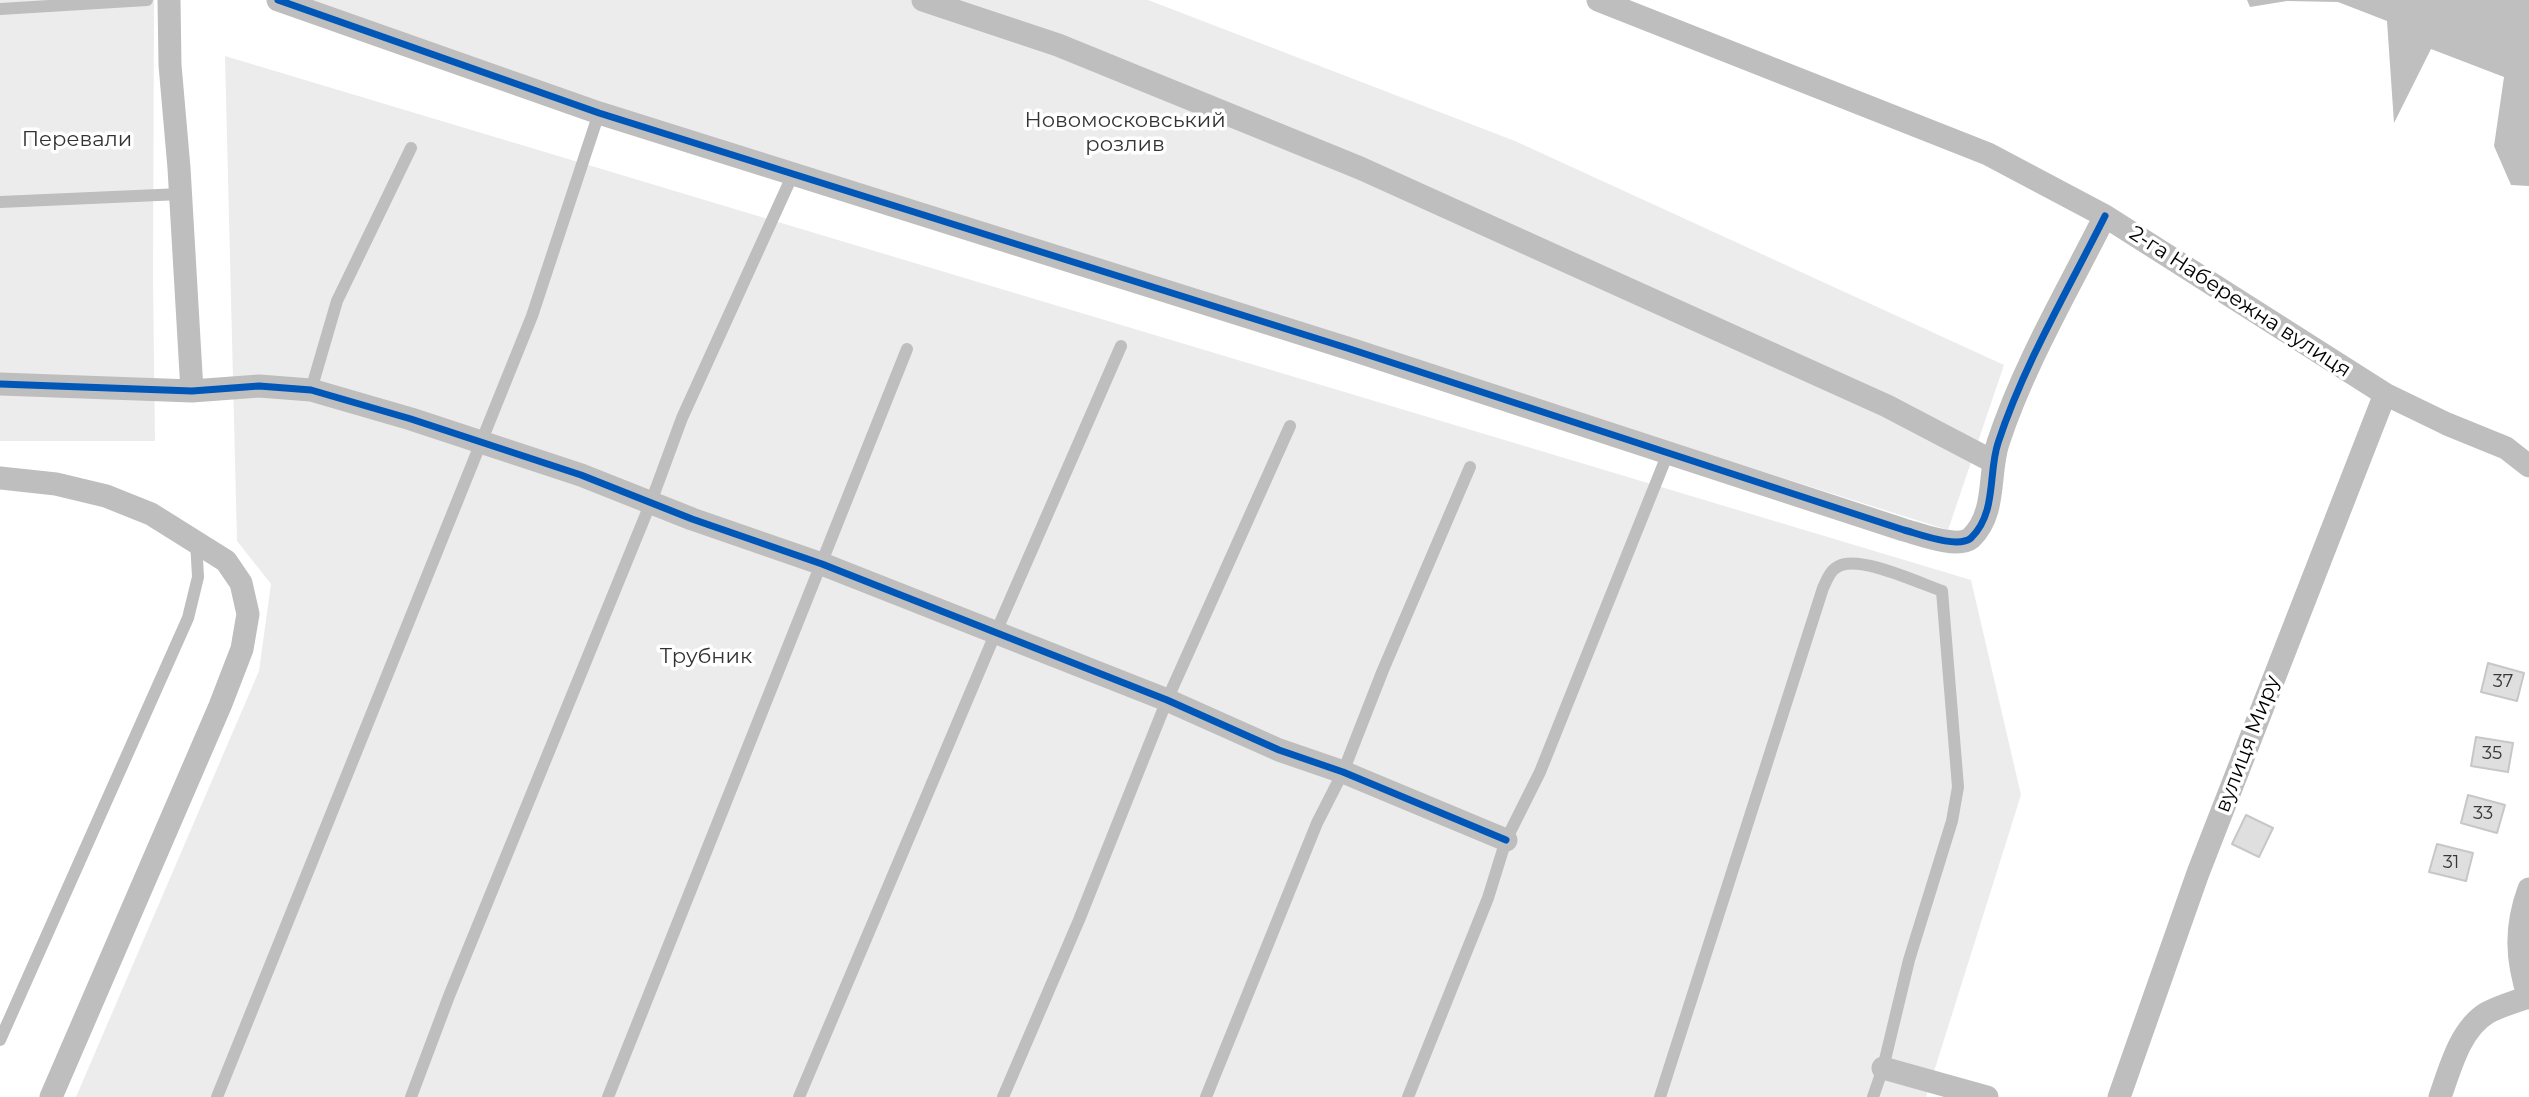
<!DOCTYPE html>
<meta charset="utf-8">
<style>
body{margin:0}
canvas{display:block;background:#fff}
</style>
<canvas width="2529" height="1097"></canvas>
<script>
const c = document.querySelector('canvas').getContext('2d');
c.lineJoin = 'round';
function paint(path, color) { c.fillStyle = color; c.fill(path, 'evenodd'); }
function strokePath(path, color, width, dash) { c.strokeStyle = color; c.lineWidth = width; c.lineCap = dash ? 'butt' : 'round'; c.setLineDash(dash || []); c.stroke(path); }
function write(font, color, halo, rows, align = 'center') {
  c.font = font + ' Montserrat,sans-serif'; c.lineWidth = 7; c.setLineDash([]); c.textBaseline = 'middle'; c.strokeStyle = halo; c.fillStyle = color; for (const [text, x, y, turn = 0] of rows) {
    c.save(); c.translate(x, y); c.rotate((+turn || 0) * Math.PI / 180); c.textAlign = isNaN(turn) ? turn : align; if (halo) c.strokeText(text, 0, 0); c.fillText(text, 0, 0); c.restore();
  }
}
paint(new Path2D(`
 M0,0h154l-1,280 2,161h-155z
 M289,0h859l367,141 489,224 -56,165 -1191,-375z
 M225,56l1746,524 50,215 -95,302h-1850l183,-426 12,-87 -34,-43z`), '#ececec');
paint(new Path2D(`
 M2247,0h282v186l-18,-1 -17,-39 10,-69 -73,-28 -37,74 -7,-102 -49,-19 -51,-1 -37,6z`), '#bfbfbf');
const building = new Path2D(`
 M2488,663l36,10 -7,28 -36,-9z
 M2476,737l37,6 -5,29 -37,-6z
 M2468,795l37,10 -8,28 -36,-10z
 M2246,815l27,13 -14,29 -27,-13z
 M2437,844l36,9 -7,28 -37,-9z`);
paint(building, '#dfdfdf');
strokePath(building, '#c7c7c7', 2);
strokePath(new Path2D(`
 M0,9l147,-9
 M0,202l181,-8
 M311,390l26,-89 74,-153
 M0,1040l188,-422 10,-41 -2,-36
 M217,1097l315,-781 67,-203
 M411,1097l38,-101 202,-494 31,-84 111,-244
 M608,1097l299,-748
 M799,1097l197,-465 125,-286
 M1003,1097l76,-177 88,-220 123,-274
 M1206,1097l111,-274 26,-51 40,-102 87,-203
 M1408,1097l80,-199 18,-58 34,-68 128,-319
 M1660,1097l163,-509c4,-8 7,-18 16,-22 21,-11 80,17 103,25l16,196 -6,34 -43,139 -26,108 -10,29`), '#bebebe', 12);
strokePath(new Path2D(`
 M169,0l1,65 9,103 13,223
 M278,0l321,113 748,235 557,182c15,4 54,19 67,8 26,-25 17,-65 27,-95 26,-79 70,-153 107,-227
 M923,0l135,45 302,123 527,238 105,55
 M1598,0l390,154 117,62 280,178 62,30 59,24 23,18
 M0,384l192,7 67,-5 52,4 100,29 170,56 111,44 130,45 345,136 112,50 64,22 163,68
 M0,478l56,6 50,12 45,18 75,47 15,22 7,31 -6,35 -22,57 -169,391
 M2529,889c-14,38 -13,70 0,109
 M1883,1068l104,29
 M2119,1097l79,-224 187,-479
 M2440,1097c10,-28 20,-68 47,-84 12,-7 28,-11 41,-16`), '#bebebe', 23);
strokePath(new Path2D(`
 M278,0l321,113 748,235 557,182c15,4 54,19 67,8 26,-25 17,-65 27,-95 26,-79 70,-153 107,-227
 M0,384l192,7 67,-5 52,4 100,29 170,56 111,44 130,45 345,136 112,50 64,22 163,68`), '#0057b8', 7);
write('18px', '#383838', null, [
 ["37",2503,682],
 ["35",2492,754],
 ["33",2483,814],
 ["31",2451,863]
]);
write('21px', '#333', '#fff', [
 ["Новомосковський",1125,121],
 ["розлив",1125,145],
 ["Перевали",77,140],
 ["Трубник",706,657]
]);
write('21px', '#000', '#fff', [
 ["2-га Набережна вулиця",2240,302,33],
 ["вулиця Миру",2248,744,-69]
]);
</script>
